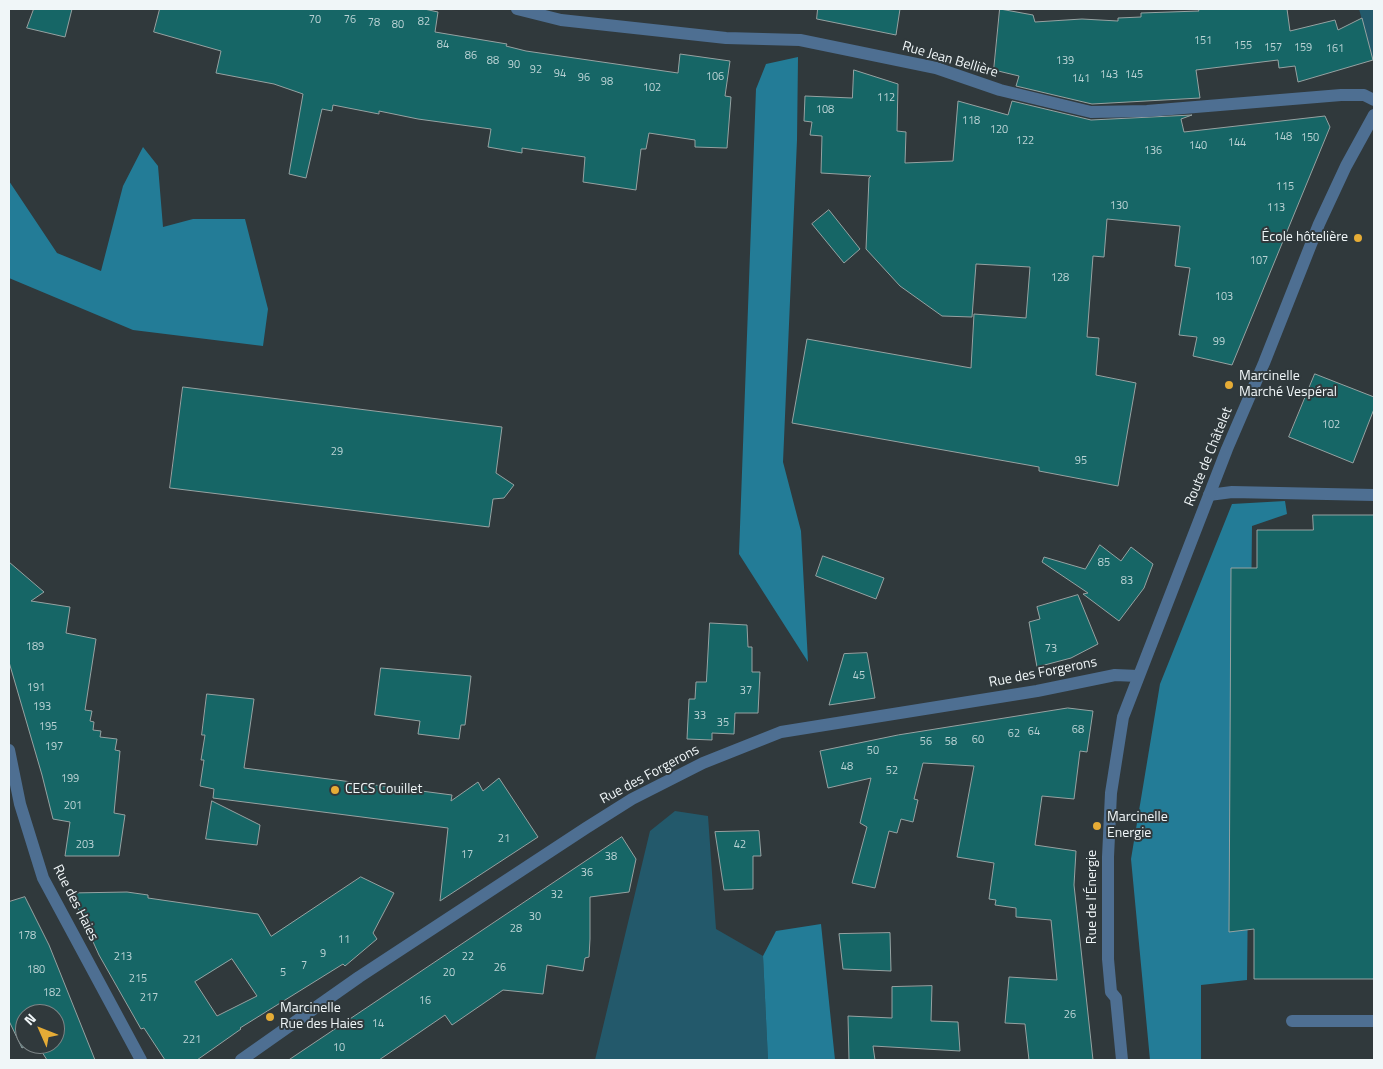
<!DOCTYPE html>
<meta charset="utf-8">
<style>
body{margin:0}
#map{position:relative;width:1383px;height:1069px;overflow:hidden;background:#30393c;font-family:"Titillium Web",sans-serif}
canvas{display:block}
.frame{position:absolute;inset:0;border:10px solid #f0f6f8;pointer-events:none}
.north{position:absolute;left:15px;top:1004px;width:50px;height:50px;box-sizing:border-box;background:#30393c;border:1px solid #7d8587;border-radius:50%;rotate:314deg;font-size:14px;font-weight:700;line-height:20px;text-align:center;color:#f0f6f8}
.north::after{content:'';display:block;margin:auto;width:18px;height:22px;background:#e6ac36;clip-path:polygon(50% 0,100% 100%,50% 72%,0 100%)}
</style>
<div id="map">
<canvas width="1383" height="1069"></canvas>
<div class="frame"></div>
<div class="north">N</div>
</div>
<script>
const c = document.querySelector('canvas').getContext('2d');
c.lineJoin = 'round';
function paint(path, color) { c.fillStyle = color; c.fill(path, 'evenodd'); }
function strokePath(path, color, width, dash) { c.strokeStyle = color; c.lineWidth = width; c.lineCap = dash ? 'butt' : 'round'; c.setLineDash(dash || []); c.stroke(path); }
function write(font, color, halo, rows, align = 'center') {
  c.font = font + ' "Titillium Web",sans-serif'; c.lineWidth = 4; c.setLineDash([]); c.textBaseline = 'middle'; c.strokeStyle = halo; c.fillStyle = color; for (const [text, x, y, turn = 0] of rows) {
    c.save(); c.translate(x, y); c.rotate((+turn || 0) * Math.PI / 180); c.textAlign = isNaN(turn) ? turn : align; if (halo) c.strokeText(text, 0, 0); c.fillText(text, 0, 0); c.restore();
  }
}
paint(new Path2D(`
 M1359,9h15l-1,51z
 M675,811l33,5 8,113 47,27 5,104h-173l55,-229z`), '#23596b');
paint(new Path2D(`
 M798,57l-1,83 -14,322 18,69 7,131 -69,-108 17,-465 10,-25z
 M143,147l15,19 5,61 30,-8h52l23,90 -5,37 -130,-16 -124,-52v-97l48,72 44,18 22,-85z
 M1285,501l2,13 -35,12 -5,454 -46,5v75h-51l-19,-201 29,-175 72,-180z
 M821,924l14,136h-67l-5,-104 13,-25z`), '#237c97');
const building = new Path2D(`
 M34,9h38l-7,28 -38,-9z
 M160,9h264l14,3 -3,20 72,12 -1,2 20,5 152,22 2,-19 50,7 -5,35 6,1 -4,51 -32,-1v-7l-46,-7 -3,16h-5l-5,41 -53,-8 2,-25 -63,-9v5l-34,-6 3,-18 -73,-10 -39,-8v3l-46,-9 -1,6 -10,-2 -16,69 -17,-4 14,-80 -29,-10 -58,-11 5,-22 -67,-19z
 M818,9h82l-4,26 -79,-16z
 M1000,9l33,6 2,7 47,-3 36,2v-3l23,-1v-4l58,-2 -1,-2h89l3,22 45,-11 3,10 24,-12 11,42 -75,22 -3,-16 -16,2 -1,-8 -82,10 4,28 -108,6 -76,-18 3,-10 -25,-6z
 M854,70l44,14 -1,47 9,1 -1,31 48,-2 5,-60 50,14 4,-14 79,19 101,-5 -11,4 3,13 141,-16 5,11 -98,238 -39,-9 4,-19 -18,-2 11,-67 -15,-2 5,-40 -73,-7 -3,38 -11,-1 -6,81 12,1 -3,37 40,8 -18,103 -79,-15v-4l-247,-44 15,-84 164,29 3,-54 52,4 4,-51 -54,-3 -4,53 -30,-1 -42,-30 -34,-37 3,-71 2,-2 -50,-3 1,-37 -12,-1 2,-13 -8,-1 1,-25 47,2z
 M829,210l31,39 -16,14 -32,-39z
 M1315,374l59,23v12l-21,54 -64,-26z
 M183,387l319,40 -6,46 18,12 -10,13 -11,1 -4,28 -319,-39z
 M1313,515h61v464h-120v-50l-25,3 2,-364h26v-38h56z
 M1100,545l21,16 10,-14 22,17 -9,24 -25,33 -36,-27 5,-1 -46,-31 2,-5 41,12z
 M823,556l61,22 -8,21 -60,-23z
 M9,562l35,30 -13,9 39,6 -4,26 30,6 -11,71 7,1 -2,10 4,1 -1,8 8,1 -1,6 17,2 -2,11 5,1 -6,62 11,2 -6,41h-54l5,-34 -17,-3 -11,-44 -33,-113z
 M1078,595l20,49 -27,14 -34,9 -8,-45 11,-3 -3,-12z
 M710,623l37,2 1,22h4v25h8l-2,41h-23l-1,21 -22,-1v7l-25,-1 2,-40h6l1,-17h10z
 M867,653l8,45 -46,7 15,-51z
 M381,668l90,8 -6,49h-4l-2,14 -41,-5 2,-13 -45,-6z
 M207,694l47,5 -10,69 208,27 -1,6 27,-19 5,9 16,-13 39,59 -98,64 8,-73 -235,-30 1,-9 -14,-3 4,-26h-3l4,-25h-3z
 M1068,708l25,3 -6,41 -7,-1 -6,48 -32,-3 -7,49 41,6 -2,34 19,175h-64l-4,-36 -20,-1 4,-46 48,3 -6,-60 -35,-3v-9l-21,-3 1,-5 -7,-1 5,-36 -37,-6 17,-91 -51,-3 -9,36 4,1 -5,22 -12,-3 -4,14 -8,-2 -14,57 -23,-5 15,-56 -7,-4 11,-45 -43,10 -8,-37 78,-16z
 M212,801l48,24 -3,20 -51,-6z
 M759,831l2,25h-8v33l-29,1 -9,-58z
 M622,837l14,22 -7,33 -39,5v42l-1,18 -4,1 -2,13 -36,-6 -4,29 -40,-4 -51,35 -7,-10 -66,45h-90z
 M361,877l33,16 -21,40 4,6 -32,27 -2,-2 -103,64 1,1 -44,31h-32l-21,-32 -3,1 -42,-74 -28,-62 56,-1 21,3v3l110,16 13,22zM232,959l25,37 -40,20 -22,-34z
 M25,897l24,48 46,115h-48l-10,-16h18v-30h-30v30h4l-7,4 -13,-27v-119z
 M890,933l1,38 -48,-2 -4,-35z
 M932,986l-1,35 27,1 2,29 -87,-5 2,14h-26l-1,-44 44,2v-31z`);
paint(building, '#166666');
strokePath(building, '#96a2a2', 1);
strokePath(new Path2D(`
 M1209,495l23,-3 142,3
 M1292,1021h82`), '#4e6f92', 12);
strokePath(new Path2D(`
 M517,9l44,11 165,18 74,2 136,28 64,22 91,22 56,-1 194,-16h23l10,5
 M9,750l11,54 23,74 98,182
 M241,1060l118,-83 227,-149 46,-29 71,-36 78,-31 256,-41 78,-16 23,1
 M1122,1060l-6,-62 -5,-6 -3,-33v-102l3,-64 12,-76 104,-268 37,-86 55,-139 27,-58 28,-51`), '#4e6f92', 12);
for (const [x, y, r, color] of [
 [1358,238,5,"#e6ac36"],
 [1229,385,5,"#e6ac36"],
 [335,790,5,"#e6ac36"],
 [1097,826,5,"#e6ac36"],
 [270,1017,5,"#e6ac36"]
]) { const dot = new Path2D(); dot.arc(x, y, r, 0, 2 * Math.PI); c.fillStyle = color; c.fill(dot); strokePath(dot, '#30393c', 2); }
write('11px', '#bad2d4', null, [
 ["70",315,20],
 ["76",350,20],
 ["82",424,22],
 ["78",374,23],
 ["80",398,25],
 ["151",1203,41],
 ["84",443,45],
 ["155",1243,46],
 ["157",1273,48],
 ["159",1303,48],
 ["161",1335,49],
 ["86",471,56],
 ["88",493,61],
 ["139",1065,61],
 ["90",514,65],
 ["92",536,70],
 ["94",560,74],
 ["143",1109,75],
 ["145",1134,75],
 ["106",715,77],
 ["96",584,78],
 ["141",1081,79],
 ["98",607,82],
 ["102",652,88],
 ["112",886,98],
 ["108",825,110],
 ["118",971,121],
 ["120",999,130],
 ["148",1283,137],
 ["150",1310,138],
 ["122",1025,141],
 ["144",1237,143],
 ["140",1198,146],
 ["136",1153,151],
 ["115",1285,187],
 ["130",1119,206],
 ["113",1276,208],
 ["107",1259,261],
 ["128",1060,278],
 ["103",1224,297],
 ["99",1219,342],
 ["102",1331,425],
 ["29",337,452],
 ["95",1081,461],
 ["85",1104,563],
 ["83",1127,581],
 ["189",35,647],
 ["73",1051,649],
 ["45",859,676],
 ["191",36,688],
 ["37",746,691],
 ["193",42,707],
 ["33",700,716],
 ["35",723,723],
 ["195",48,727],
 ["68",1078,730],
 ["64",1034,732],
 ["62",1014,734],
 ["60",978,740],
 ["56",926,742],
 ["58",951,742],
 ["197",54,747],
 ["50",873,751],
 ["48",847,767],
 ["52",892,771],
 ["199",70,779],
 ["201",73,806],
 ["21",504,839],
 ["203",85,845],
 ["42",740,845],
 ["17",467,855],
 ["38",611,857],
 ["36",587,873],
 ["32",557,895],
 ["30",535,917],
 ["28",516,929],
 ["178",27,936],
 ["11",344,940],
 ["9",323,954],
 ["213",123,957],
 ["22",468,957],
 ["7",304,966],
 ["26",500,968],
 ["180",36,970],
 ["5",283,973],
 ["20",449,973],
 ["215",138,979],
 ["182",52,993],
 ["217",149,998],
 ["16",425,1001],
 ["26",1070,1015],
 ["14",378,1024],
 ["221",192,1040],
 ["10",339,1048]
]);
write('14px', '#f0f6f8', '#30393c', [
 ["Rue Jean Bellière",950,60,16],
 ["Route de Châtelet",1209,457,-68],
 ["Rue des Forgerons",1043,673,-11],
 ["Rue des Forgerons",650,775,-28],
 ["Rue de l'Énergie",1093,897,-90],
 ["Rue des Haies",75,903,63]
]);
write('14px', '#f0f6f8', '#30393c', [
 ["École hôtelière",1348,238,"right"],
 ["Marcinelle",1239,377],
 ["Marché Vespéral",1239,393],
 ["CECS Couillet",345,790],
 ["Marcinelle",1107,818],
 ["Energie",1107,834],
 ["Marcinelle",280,1009],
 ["Rue des Haies",280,1025]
], 'left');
</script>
